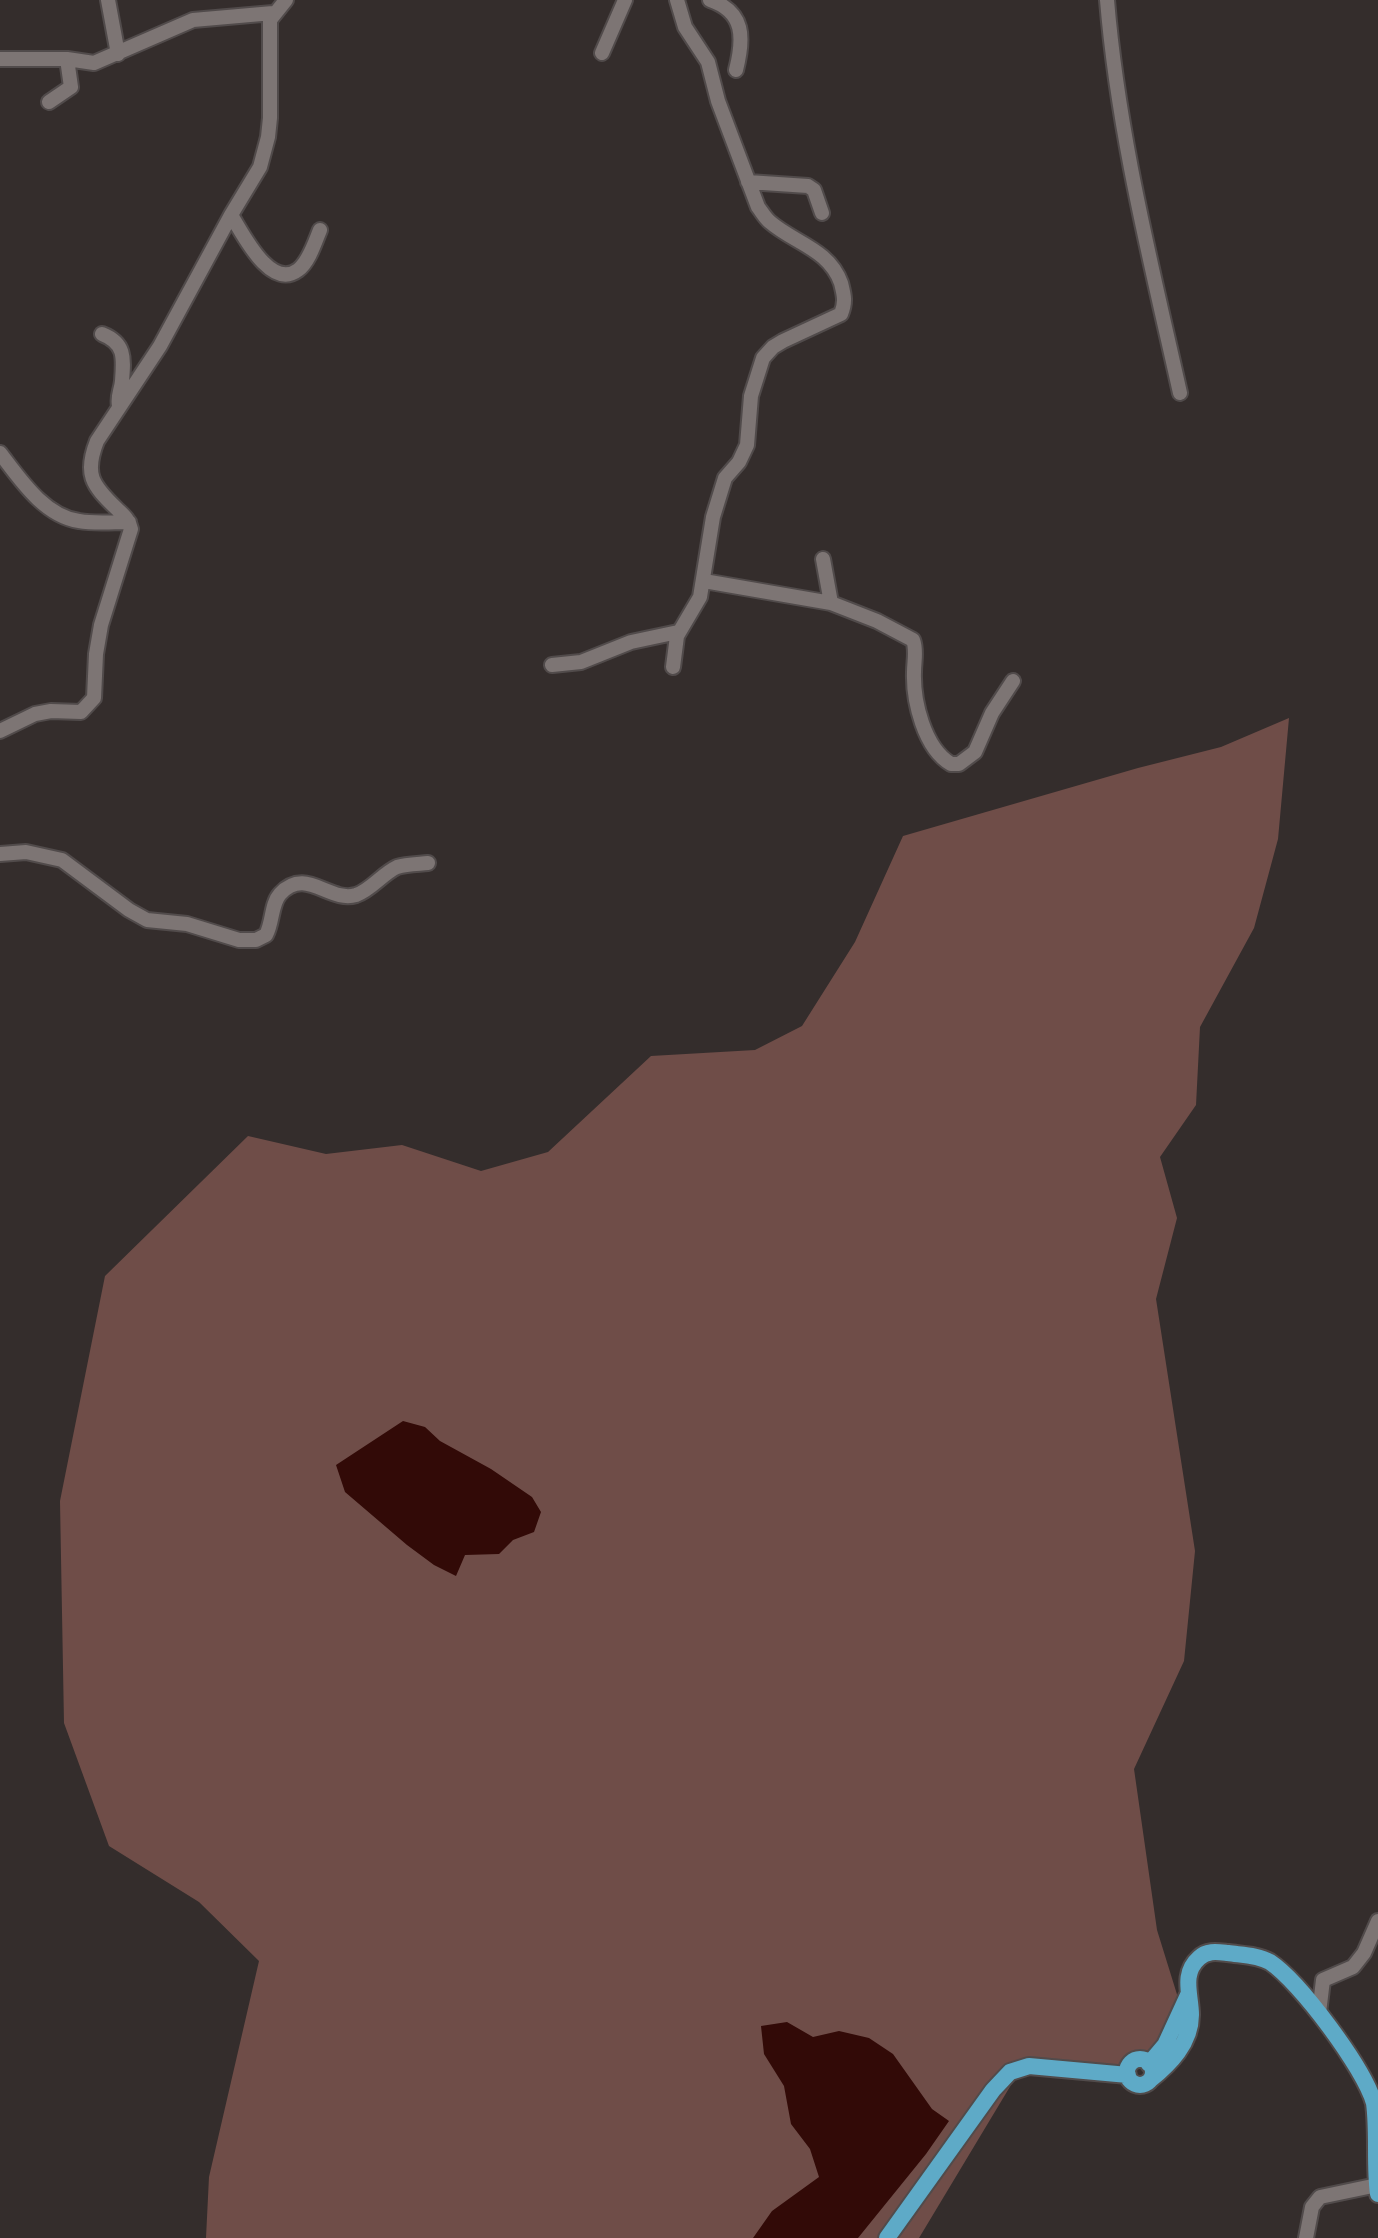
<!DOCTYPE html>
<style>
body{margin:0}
canvas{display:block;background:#342d2c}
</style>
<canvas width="1378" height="2238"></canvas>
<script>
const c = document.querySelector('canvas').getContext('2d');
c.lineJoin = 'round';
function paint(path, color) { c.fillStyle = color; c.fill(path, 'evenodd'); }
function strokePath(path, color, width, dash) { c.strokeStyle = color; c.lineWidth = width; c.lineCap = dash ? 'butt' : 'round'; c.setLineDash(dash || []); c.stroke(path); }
paint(new Path2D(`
 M1289,718l-11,121 -24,89 -54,99 -4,78 -36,52 17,61 -21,81 39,252 -11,110 -50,108 23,161 27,87 -11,33 -52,19 -98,-4 -104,173h-713l3,-61 50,-216 -60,-59 -90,-56 -45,-123 -4,-222 45,-225 143,-140 78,18 76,-9 79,26 67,-19 103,-96 104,-6 47,-24 53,-84 48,-106 235,-68 83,-21z`), '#6f4d48');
paint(new Path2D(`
 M403,1421l22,6 15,14 51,28 41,28 9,15 -7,20 -21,8 -14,14 -34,1 -9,21 -22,-11 -27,-20 -62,-53 -9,-27z
 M787,2022l26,15 26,-6 30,7 24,16 39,55 17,12 -23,33 -68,84h-105l19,-27 47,-34 -9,-28 -19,-25 -7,-38 -20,-32 -3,-28z`), '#320a07');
const minor = new Path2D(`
 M108,0l10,54
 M710,0c35,12 34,38 26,70
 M1107,0c11,133 44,263 73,393
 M602,53l23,-53
 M0,59h67l27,4 99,-43 80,-7
 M49,102l22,-15 -4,-28
 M748,182l60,4 6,4 8,23
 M231,215c11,17 39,76 67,55 11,-8 17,-28 22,-40
 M102,334c23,9 22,23 20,47 -1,10 -5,15 -3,25
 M0,453c20,26 44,63 79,68 16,3 34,1 50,1
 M704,581l127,22 -8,-44
 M831,603l46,18 36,19c4,10 1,21 1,32 -1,29 10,76 37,92h8l16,-12 17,-39 21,-32
 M552,665l29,-3 50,-20 47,-10
 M673,667l4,-31 23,-39 13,-80 12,-39 14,-16 8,-17 4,-49 12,-38 10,-11 10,-6 58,-27c5,-12 3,-19 0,-31 -12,-34 -47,-40 -71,-61 -5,-4 -8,-10 -12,-15l-40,-106 -10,-39 -23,-35 -8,-27
 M0,731l35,-17 16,-3 30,1 13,-14 2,-44 5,-29 30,-96c-2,-10 -8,-14 -15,-21 -24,-23 -32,-34 -19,-67l63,-95 71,-131 29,-48 8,-30 2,-19v-98l16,-20
 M0,854l26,-2 36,8 67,50 18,10 40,4 52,16h17l10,-5c7,-13 5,-31 14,-41 26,-28 49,9 76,1 15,-5 26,-21 41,-28 9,-3 21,-3 31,-4
 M1319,2013l4,-33 30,-13 11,-14 14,-32
 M1306,2238l6,-31 8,-10 57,-12`);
const major = new Path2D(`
 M1127 2072a13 13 0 1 1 26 0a13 13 0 1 1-26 0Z
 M1149,2064l16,-19 23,-50
 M1150,2080c20,-16 41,-37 41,-65 0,-20 -10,-41 8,-57 8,-8 19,-6 29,-5 13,2 30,2 42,9 30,20 94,106 104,141 4,30 0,61 4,91
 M887,2238l106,-148 17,-18 19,-6 99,9`);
strokePath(minor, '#514b4b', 18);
strokePath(major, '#514b4b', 20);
strokePath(minor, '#7d7574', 14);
strokePath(major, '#5eaac7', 16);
</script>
